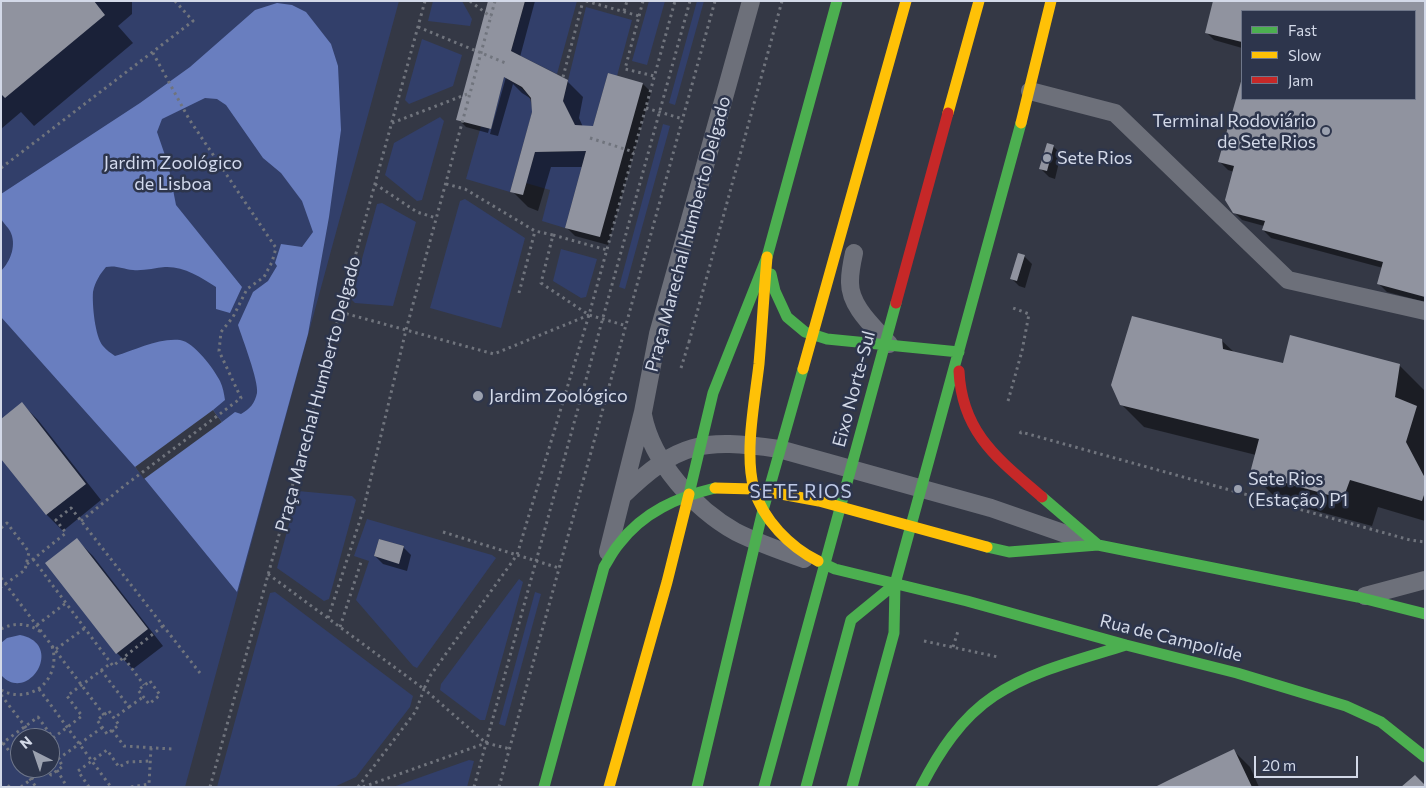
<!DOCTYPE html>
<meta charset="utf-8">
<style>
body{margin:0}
#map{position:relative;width:1426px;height:788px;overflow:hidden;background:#343845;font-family:Commissioner,sans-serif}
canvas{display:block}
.frame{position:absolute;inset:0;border:2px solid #d3d9e8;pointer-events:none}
.legend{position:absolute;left:1241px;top:10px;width:175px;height:90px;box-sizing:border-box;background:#2d354c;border:1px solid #6f778a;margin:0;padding:6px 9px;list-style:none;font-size:15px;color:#d3d9e8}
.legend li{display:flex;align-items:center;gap:10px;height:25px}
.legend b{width:25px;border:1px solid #6f778a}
.north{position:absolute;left:10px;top:728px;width:50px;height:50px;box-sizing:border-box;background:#2d354c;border:1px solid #6f778a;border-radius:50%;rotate:319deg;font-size:14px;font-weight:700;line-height:20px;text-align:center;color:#d3d9e8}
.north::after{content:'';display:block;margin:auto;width:18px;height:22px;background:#9ba1af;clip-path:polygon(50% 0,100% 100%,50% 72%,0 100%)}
.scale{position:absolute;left:1254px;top:756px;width:104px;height:22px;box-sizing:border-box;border:2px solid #d3d9e8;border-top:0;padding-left:6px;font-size:15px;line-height:18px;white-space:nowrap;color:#d3d9e8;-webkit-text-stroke:4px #2d354c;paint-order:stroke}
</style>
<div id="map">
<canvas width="1426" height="788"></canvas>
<div class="frame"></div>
<ul class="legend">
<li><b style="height:6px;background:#4caf50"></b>Fast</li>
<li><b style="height:6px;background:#ffc107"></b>Slow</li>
<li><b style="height:6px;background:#c62828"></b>Jam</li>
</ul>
<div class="north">N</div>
<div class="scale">20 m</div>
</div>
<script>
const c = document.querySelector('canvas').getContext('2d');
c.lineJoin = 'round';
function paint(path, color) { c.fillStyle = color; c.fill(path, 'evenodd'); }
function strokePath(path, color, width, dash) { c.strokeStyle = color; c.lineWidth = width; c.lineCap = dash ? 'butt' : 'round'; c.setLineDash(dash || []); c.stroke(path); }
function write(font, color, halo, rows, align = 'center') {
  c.font = font + ' Commissioner,sans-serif'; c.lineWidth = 5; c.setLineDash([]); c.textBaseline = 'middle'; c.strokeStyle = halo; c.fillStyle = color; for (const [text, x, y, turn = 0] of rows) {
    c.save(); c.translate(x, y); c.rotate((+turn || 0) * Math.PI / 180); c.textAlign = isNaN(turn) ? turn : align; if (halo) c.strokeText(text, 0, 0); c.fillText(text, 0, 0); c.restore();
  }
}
paint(new Path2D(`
 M1,1h398l-214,786h-184zM20,738h30v30h-30z
 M433,1h29l10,18 -2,7 -42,-5z
 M525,1h52l-20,73 -46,-23z
 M649,1h16l-18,64 -15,-4z
 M697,1h7l-29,104 -6,-2z
 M586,7l46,13 -15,56 -9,-3 -15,53h-16l-2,-1 -12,-24z
 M422,39l40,16 -9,31 -44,18 -4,-4z
 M504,77c15,9 29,15 28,35l-22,80 -44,-13 15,-53 10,3z
 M440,117l4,4 -22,79 -5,1 -32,-26 9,-32z
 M663,124l7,2 -45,163 -6,-2z
 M586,151l-21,77 -23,-7 8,-31 -24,-7 9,-31z
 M465,199l60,39 -24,90 -71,-20 30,-107z
 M382,203l34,19 -23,84 -38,-3 -4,-4 26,-95z
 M561,249l36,10 -11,38 -5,1 -28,-17z
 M298,491l54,5 4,4 -27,99 -5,2 -47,-33z
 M367,519l125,36 4,3 -79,110 -4,-2 -57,-66 13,-39 -15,-5zM379,539l25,7 -5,17 -25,-7z
 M519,579l4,3 -38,138h-5l-40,-30 1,-6z
 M275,592l138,104 -3,11 -54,70 -22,10h-117l53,-194z
 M535,592l6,2 -36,132 -6,-2z
 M469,760l5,1 -7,26h-74z`), '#323f6a');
paint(new Path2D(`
 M277,3l15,2 14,7 25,32 7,22 3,64 -12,87 -21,117 -71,258 -102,-125 -134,-150v-46c10,-10 16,-27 9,-40 -2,-4 -8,-9 -9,-13 -1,-7 0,-17 0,-24l139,-91 50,-36 65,-57zM205,98l12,1 9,6 37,53 18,15 21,28 11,31 -11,15 -21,-3 -6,19 2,3 -9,15 -15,11 -15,33c4,13 21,56 19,68 -2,10 -7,16 -16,21l-6,-2 -13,10 -9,-12 12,-10c-1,-6 -2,-13 -5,-19 -6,-12 -26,-39 -40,-41 -23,-2 -44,10 -65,16 -4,-3 -9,-6 -12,-10 -8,-9 -11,-42 -10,-54 2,-10 7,-18 13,-25 10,-2 17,2 27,3 10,1 22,-2 32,-3 18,-1 36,10 51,20v22l14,4 12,-26 -66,-82 -8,-41 -11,-32 5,-13z
 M20,635c46,9 8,70 -19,40v-32l6,-5z`), '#697ebf');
paint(new Path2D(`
 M213,410l9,12 -78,57 -9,-12z`), '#343845');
paint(new Path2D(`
 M1,1h131v13l-14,12 15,17 -99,83 -13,-14 -20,17z
 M489,1h46l-15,56 47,24 16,16 -4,21 4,9h10l50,-43 8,8 -43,153 -33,-9 -8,-8 16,-61h-32l-13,44 -10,-4 -16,-16 22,-86 -1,-5 -11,-7 -9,-9 -15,52 -8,-2 16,-57 -2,-2 -16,58 -22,-6 -8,-8z
 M1214,1h211v301l-38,-10 -8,-8 4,-16 -112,-30 -8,-8 1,-4 -22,-6 -8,-8v-40l-6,-2 -8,-8 22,-82v19h173v-88h-173v37l-28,-8 -8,-8z
 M1053,146l8,8 -6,25 -6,-2 -8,-8z
 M1024,256l8,8 -7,24 -6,-2 -8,-8z
 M1221,340l14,13 48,12h116l26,26v130l-47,-14 -6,19 -93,-25 -28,-28 5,-18 -112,-28 -23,-23z
 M22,404l16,16 63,80 -38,31 -16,-16 -46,-58z
 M77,540l16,16 70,90 -30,23 -16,-16 -70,-90z
 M403,547l8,8 -4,16 -24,-7 -8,-8z
 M1234,751l16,16 9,20h-101z`), '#0007');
paint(new Path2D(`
 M1,1h93l11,14 -100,83 -4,-4z
 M488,1h37l-14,50 57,29 -5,21 12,24 18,1 15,-53 35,10 -43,154 -35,-9 21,-77 -51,1 -12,43 -13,-3 22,-80 -1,-14 -9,-11 -18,-10 -13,52 -35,-9z
 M1213,1h212v296l-48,-13 6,-22 -121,-32 3,-9 -32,-8 -8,-13 9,-34 -16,-4 24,-84v21h173v-88h-173v31l-37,-9z
 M1047,143l7,2 -7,26 -8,-2z
 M1018,253l7,2 -8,26 -7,-2z
 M1132,316l90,23 1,10 60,14 7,-28 110,29 -5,33 22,9 -11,36 19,36v14l-3,9 -72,-21 -7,19 -93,-26 9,-34 -139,-34 -9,-20z
 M22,402l64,82 -40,31 -45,-56v-40z
 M77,538l71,91 -32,25 -71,-91z
 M379,539l25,7 -5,18 -25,-8z
 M1234,749l18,38h-97l16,-8z
 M1415,775l10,10v2h-24z`), '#90939f');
strokePath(new Path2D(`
 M470,1l21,16
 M586,1l53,15 -14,53 29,7
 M624,11l3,-10
 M639,16l4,-15
 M418,27l90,37
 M563,77l20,-76
 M646,108l37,11
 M392,123l78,-30
 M590,138l44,14
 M1,168l192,-147 -18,-20
 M375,184l42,28 19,6
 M446,184l19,5 70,42 18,4 -12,48 48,32 38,11
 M553,235l54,15
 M519,293l16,-62
 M340,312l154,42 95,-39
 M689,342l93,-341
 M681,368l8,-26 -5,-1
 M1008,401l14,-50 7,-37 -16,-6
 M1020,434l1,-2 389,108 15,2
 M81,521l43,-35 117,-88 -22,-47 2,-19 12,-15 14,-28 17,-12 8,-15 4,-14 -87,-129 -36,-66
 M1,528l6,-5 22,29 -4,18 -24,17
 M443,532l74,23 72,-240 86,-314
 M33,559l80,107 50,-40
 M27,564l39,-31 -10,-13 15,-12 129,165
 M268,574l156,115 6,-13 87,-121 42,13
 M1,578l103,137
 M328,618l35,-107 43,-181 89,-329
 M37,625l29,-22
 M340,627l22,-68
 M1,629c14,-7 27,-6 40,3
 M924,641l74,16
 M953,647l5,-16
 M56,649l29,-21
 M124,658l20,27
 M101,670l28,37 -15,11
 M150,681l10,14 -11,9 -11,-14z
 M39,689l72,98
 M1,690c31,16 61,-12 51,-44
 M1,695l33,43
 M129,707l14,-10
 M109,711l10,14 -12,9 -10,-14z
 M112,730l12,16 48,3
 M3,743l17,22
 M1,744l37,-27 15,21 29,-22 -15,-20 44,-33
 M58,759l45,-32
 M22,768l14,19
 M46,768l5,7 12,-9 -10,-14 -3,2
 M57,770l10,17
 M8,787l2,-2 1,2
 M21,787l25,-19
 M89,787l-11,-16 29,-21 12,17 9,-5 22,-1
 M131,787l18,-3 2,-36
 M210,787l215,-786
 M358,787l58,-76 8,-22 62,54 24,6
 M363,787l123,-44
 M474,787l216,-786
 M499,787l216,-786`), '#70747d', 3, [2.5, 4]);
strokePath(new Path2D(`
 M1030,91l85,22 173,167 137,31
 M854,253c-2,9 -4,19 -4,28 -1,25 24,46 39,63
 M643,415c9,47 52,94 93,117 22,11 45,19 68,27
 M622,496c56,-54 80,-58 157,-47l212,59 95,33
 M608,552l35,-140 15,-78 93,-333
 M1365,596l60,-16`), '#6d707a', 18);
strokePath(new Path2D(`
 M771,274l4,17 12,26 18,15 22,7 132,13
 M689,494l24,-101 54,-136 70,-256
 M1042,497l56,48
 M987,547l22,5 89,-7 260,52 67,17
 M818,561l17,8 132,32 159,44 111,28 109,33 35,16 44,35
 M895,584l126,-461
 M544,787l60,-220c5,-8 9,-16 15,-23 24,-32 59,-47 96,-56
 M697,787l65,-273 41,-145
 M764,787l132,-484
 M806,787l45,-167 44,-36
 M852,787l42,-154 1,-49
 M921,787c18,-35 40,-69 73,-91 39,-26 88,-37 132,-51`), '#4caf50', 11);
strokePath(new Path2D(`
 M948,113l31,-112
 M1021,123l30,-122
 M767,257c-3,35 -5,71 -8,107 -4,36 -15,89 -5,125 9,31 36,58 64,72
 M803,369l103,-368
 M715,488l39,1 65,12 168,46
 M609,787l58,-205 22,-88`), '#ffc107', 11);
strokePath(new Path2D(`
 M896,303l52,-190
 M959,371c3,62 39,88 83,126`), '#c62828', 11);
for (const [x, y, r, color] of [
 [1326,131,5,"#9ba1af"],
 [1047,158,5,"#9ba1af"],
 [478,396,6,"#9ba1af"],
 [1238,489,5,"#9ba1af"]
]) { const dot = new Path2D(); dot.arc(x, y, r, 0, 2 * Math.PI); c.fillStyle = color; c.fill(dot); strokePath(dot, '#2d354c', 2); }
write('18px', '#d3d9e8', '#2d354c', [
 ["Terminal Rodoviário",1316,121,"right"],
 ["de Sete Rios",1316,142,"right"],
 ["Sete Rios",1057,158],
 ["Jardim Zoológico",489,396],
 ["Sete Rios",1248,479],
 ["(Estação) P1",1248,500]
], 'left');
write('18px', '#d3daee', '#2d354c', [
 ["Jardim Zoológico",173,163],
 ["de Lisboa",173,184]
]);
write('18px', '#d3d9e8', '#2d354c', [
 ["Praça Marechal Humberto Delgado",688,234,-75],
 ["Eixo Norte-Sul",854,389,-75],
 ["Praça Marechal Humberto Delgado",318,394,-75],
 ["Rua de Campolide",1171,638,14]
]);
c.letterSpacing = '1px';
write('19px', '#bec9e6', '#2d354c', [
 ["SETE RIOS",801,492]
]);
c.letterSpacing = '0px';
</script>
